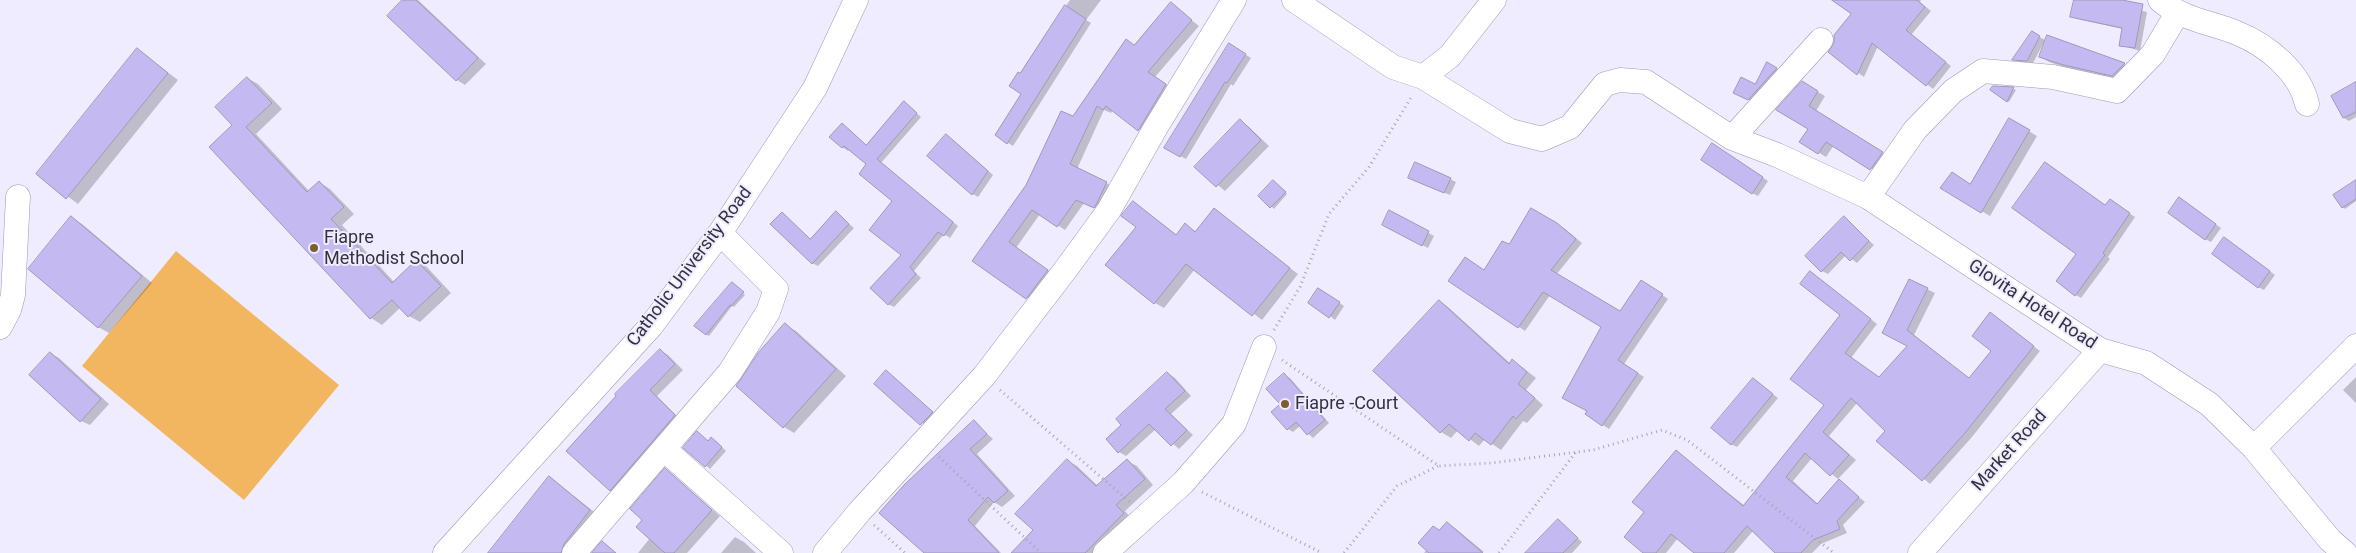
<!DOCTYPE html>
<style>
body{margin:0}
canvas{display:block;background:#efecff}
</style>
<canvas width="2356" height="553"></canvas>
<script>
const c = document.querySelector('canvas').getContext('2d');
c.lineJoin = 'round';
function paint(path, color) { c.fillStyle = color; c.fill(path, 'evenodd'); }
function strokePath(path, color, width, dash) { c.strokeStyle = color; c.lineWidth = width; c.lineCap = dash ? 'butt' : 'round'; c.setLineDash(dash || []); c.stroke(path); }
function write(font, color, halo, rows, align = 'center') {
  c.font = font + ' Roboto,sans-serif'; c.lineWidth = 4; c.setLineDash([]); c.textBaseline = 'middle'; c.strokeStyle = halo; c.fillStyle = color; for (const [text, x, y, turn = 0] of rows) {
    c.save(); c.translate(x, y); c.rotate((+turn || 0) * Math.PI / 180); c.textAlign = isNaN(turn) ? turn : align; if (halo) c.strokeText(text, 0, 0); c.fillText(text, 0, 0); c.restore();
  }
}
paint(new Path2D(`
 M176,251l163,134 -95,115 -162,-134z`), '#f2b660');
paint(new Path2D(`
 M404,0h14l68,64 -21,21 -8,-5 -68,-64z
 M1070,0h31l-15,20 5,3 -78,123 -17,-11 27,-41 -3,-19z
 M1834,0h87l-1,2 11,9 -20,24 40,31 -18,23 -55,-43 -14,31 -34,-25 22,-38z
 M2075,0h26l46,12 -7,39 -20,-6 3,-16 -46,-10 -5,-3z
 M1171,4l28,22 -44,51 18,12 -27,45 -33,-24 -2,3 -7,-3 -27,59 37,18 -12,24 -18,-8 -19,27 -25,-16 -24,34 39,27 -21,27 -60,-41 99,-143z
 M2032,33l13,7 -12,23 -14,-1 -6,-3z
 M2048,37l76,27 8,4 -11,12 -51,-11 -21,-7 -8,-5z
 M1230,45l21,13 -18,28 -2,-2 -45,75 -20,-11z
 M138,50l40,30 -100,124 -41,-30z
 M1767,63l12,7 -28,31 -16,-9 20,-6z
 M247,78l11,6 24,25 -26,25 53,57 10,-9 11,7 24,25 -12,11 52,57 22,-21 11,6 24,26 -31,29 -11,-6 -8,-9 -19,18 -11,-7 -160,-171 23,-21z
 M1802,83l23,13 -9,15 73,46 -11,16 -44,-28 -8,12 -25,-15 8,-13z
 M2356,83v34l-7,4 -5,-3z
 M1994,87l20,2 2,1 -7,12 -17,-12z
 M909,106l12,11 -40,46 77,63 -8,12 -6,-4 -30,37 7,7 -27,29 -6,-3 15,-49 -9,-55 -27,-36 -17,-16 -2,3 -6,-4 6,-19 19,18z
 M2010,120l27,16 -47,80 -49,-28 30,-3z
 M1240,121l8,5 21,20 -44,45 -29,-24z
 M952,139l41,36 -15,22 -5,-3z
 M1718,148l50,33 -10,15 -6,-3z
 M1450,179l6,3 -6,13 -35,-14z
 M2356,182v19l-11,8 -2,-2z
 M1276,183l11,11 -13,15 -14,-13z
 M1134,202l43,33 8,-10 12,7 17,-22 84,64 -36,46 -67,-51 -31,39 -9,-5z
 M2185,202l36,26 -10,14 -6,-3z
 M2115,204l20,13 -27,40 2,2 -29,39 -5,-3 1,-42 29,-47z
 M1531,209l33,19 18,15 -26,32 64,38 28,-28 20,14 -44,65 20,13 -35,52 -23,-15 17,-88 -53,-31 -25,36 -75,-51 35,-9 24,-25z
 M1390,212l44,24 -6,12 -39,-20z
 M836,213l18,15 -36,38 -6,-3 -30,-49 29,25z
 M71,218l11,6 70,59 -43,50 -11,-6z
 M1845,218l29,27 -17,18 -11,-8 -18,19 -6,-3z
 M2230,242l45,33 -11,15 -6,-3z
 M1817,277l60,47 -26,34 28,20 30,-32 -19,-9 20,-56 25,12 -21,42 56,44 23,-28 -2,-37 49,37 -68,86 -42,47 -52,-43 8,-10 -29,-28 -28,33 27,24 -18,19 -26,-21 -19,23 25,23 21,-23 26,21 -22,23 4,8 -26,11 -9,9h-36l-23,-22 -19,22h-30l-26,-15 -12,15h-21l1,-41 30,-60 69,54 80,-101 16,-90z
 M734,285l11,10 -11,12 -2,-1 -23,30 -3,-2z
 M1324,292l20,14 -9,14 -5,-4z
 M1439,301l9,6 63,57 2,-3 9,6 14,11 -10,12 17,15 -16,18 -4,-2 -22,29 -16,-11 -6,7 -21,-16 -7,8 -10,-6 -66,-61z
 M785,325l11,6 50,45 -52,57 -10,-6z
 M660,350l8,5 15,15 -26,26 25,25 -63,73 -9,-4z
 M50,353l9,5 50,46 -19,21 -9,-4z
 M886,372l51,44 -10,11 -51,-43z
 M1168,373l7,5 16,18 -20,18 22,21 -14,14 -23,-20 -30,27 -7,-4 4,-27z
 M1284,375l6,3 39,45 -16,15 -13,-12 -7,6 -5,-3 -6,-25z
 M2356,377v26l-13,-13z
 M1753,379l25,19 -41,49 -6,-3z
 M974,422l19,17 -16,15 38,42 -13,11 -8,-5 -19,24 26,27h-75z
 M702,436l7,5h7l10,10 -16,18 -25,-22z
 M1068,461l9,5 21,20 29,-25 10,5 16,19 -28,26 7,8 -32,34h-87l21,-23z
 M665,470l55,46 -33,37h-49l12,-15 -6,-18z
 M550,477l48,38 -28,38h-80z
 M1558,520l24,22 -10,11h-44z
 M1447,523l8,5 29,24 -60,1z
 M735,537l9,5 12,11h-35z`), '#0003');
const building = new Path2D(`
 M402,0h14l62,58 -22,23 -69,-65z
 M1832,0h85l8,7 -19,23 40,32 -20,24 -54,-43 -15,32 -29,-23 6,-9v-8l17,-21z
 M2074,0h48l21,4 -8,44 -16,-2 3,-18 -52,-11z
 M1171,2l21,18 -44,52 18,12 -28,47 -32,-25 -3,4 -6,-4 -27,58 37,18 -10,21 -3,5 -18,-8 -19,27 -25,-17 -23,32 39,28 -22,29 -54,-38 54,-76 35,-74 12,5 53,-77 8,6z
 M1065,5l21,14 -79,125 -12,-9 26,-41 -12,-8 9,-14 2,1z
 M2032,31l8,5 -13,25 -15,-1z
 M2047,35l78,28 -13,13 -52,-12 -21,-7z
 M1229,43l17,11 -19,29 -2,-1 -45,75 -16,-9z
 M137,48l31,25 -102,126 -30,-25z
 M1767,62l10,6 -29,32 -15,-7 8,-16 14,7z
 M247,77l25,26 -26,24 61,65 12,-11 25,26 -13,12 61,64 24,-23 25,26 -33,31 -16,-17 -22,19 -161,-172 23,-22 -17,-18z
 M1802,81l16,10 -9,15 74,46 -13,18 -44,-28 -8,12 -19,-12 9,-13 -32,-19z
 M2356,82v30l-13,6 -12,-22z
 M1993,86l21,1 -7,15 -17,-12z
 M904,101l13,12 -40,46 76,63 -9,14 -6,-4 -28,35 6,7 -28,31 -18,-17 31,-33 -32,-25 23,-29 -33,-27 7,-10 -22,-18 -2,2 -13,-11 13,-14 24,22z
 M2009,118l21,12 -49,83 -41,-25 12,-16 18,12z
 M1240,119l21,21 -45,47 -22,-20z
 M946,134l42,37 -16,24 -45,-39z
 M1712,143l51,34 -11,17 -51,-34z
 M1415,162l36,16 -7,15 -36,-15z
 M2045,162l60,43 5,-6 20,14 -27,40 2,2 -30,41 -19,-15 20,-27 -64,-46z
 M1273,180l13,12 -16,16 -12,-12z
 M2356,180v19l-14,9 -9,-13z
 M2179,197l37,27 -11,16 -37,-27z
 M1133,201l43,34 9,-12 10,9 19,-24 76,60 -38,48 -66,-52 -32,40 -49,-39 31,-38 -15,-11z
 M1531,208l26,15 19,16 -25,31 69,41 21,-31 22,14 -45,66 20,13 -36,53 -17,-12 2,-3 -25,-13 39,-71 -58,-35 -25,36 -70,-47 17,-24 19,13 18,-29 7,3z
 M1389,210l40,21 -7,15 -40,-21z
 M836,211l13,13 -37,40 -42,-40 12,-12 28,27z
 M71,216l71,60 -44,52 -70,-59z
 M1844,216l25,25 -19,20 -9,-9 -20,20 -16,-16z
 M2224,237l46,34 -12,17 -46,-34z
 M1810,271l61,48 -26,34 34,24 28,-31 -25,-13 27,-54 19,9 -21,42 62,48 22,-27 -19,-15 18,-24 44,34 -69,87 -43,48 -46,-40 9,-10 -34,-33 -28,34 26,23 -19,21 -25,-23 -19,24 31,27 22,-25 20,18 -22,24 3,8 -27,11 -12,13h-26l-28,-27 -23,27h-30l-23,-19 -15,19h-13l-19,-16 20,-25 -12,-10 44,-52 67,56 81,-101 -34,-26 50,-64 -40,-31z
 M732,282l12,10 -13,14 -1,-1 -24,30 -12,-9z
 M1318,288l22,14 -11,16 -21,-15z
 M1439,300l70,64 3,-5 15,13 -9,12 17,14 -19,21 -3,-3 -22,29 -16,-12 -6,8 -20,-17 -9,9 -67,-62z
 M785,323l51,46 -53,59 -47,-42 22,-33z
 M660,349l15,15 -25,26 25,25 -65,76 -44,-40 50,-55 -1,-2z
 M50,352l51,47 -21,23 -51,-47z
 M886,370l47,42 -13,13 -46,-41z
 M1167,372l18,19 -20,18 22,21 -16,16 -22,-22 -31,29 -12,-14 15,-14 -5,-6z
 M1284,373l41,47 -18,15 -11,-13 -9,8 -16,-18 9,-8 -14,-15z
 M1753,378l20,16 -42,51 -20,-17z
 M974,420l13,14 -17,15 38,42 -14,12 -6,-6 -20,23 31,33h-75l-45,-40 26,-29z
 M697,431l11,10 3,-4 11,10 -17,20 -22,-19z
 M1067,459l29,27 31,-27 18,20 -29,26 8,8 -39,40h-74l22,-23 -18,-16z
 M665,468l47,42 -38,43h-9l-29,-26 6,-7 -12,-11z
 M549,476l41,34 -26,34 -3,9h-73z
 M1558,519l20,19 -15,15h-38z
 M1447,522l36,31h-54l-11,-10 15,-17 6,4z
 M602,541l14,12h-24z`);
paint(building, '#c5b9f1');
strokePath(building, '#9f99b6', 1);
const minor = new Path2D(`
 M1294,0l99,67 30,10 87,54 32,8 28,-12 35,-43 15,-4 26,2 86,56 45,17 91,42 232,153 46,13 63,41 45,44 76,92 15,13
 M2160,0c23,20 50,22 77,33 30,12 63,39 70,71
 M1423,77l27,-21 44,-56
 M1732,138l89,-98
 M1868,197l47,-67 38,-39 30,-20 70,6 64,14 36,-37 25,-42
 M0,327l9,-17 4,-15 5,-98
 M2254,448l102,-102
 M664,449l117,104
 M445,553l206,-227 69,-93 95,-145 41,-88
 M574,553l156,-181 38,-60 8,-23 -56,-56
 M825,553l35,-42 124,-135 82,-107 43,-59 47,-83 78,-127
 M1105,553l78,-70 51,-59 30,-77
 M1920,553l180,-203`);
strokePath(minor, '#9e98b6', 25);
strokePath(new Path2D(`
 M1274,330l26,-43 29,-73 40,-47 43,-71
 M1282,360l157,106 52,-3 102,-13 69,-20 25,10 147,113
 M1000,390l131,113
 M939,457l102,96
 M1202,492l120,61
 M874,525l31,28
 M1344,553l53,-67 41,-20
 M1499,553l77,-101`), '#a8a5b6', 3, [1, 4]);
strokePath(minor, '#fff', 24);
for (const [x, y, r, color] of [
 [314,248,5,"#7c5d32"],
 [1285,404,5,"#7c5d32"]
]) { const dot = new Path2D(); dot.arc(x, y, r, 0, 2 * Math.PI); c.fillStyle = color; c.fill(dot); strokePath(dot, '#efecff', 2); }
write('18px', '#34323e', '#efecff', [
 ["Fiapre",324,238],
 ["Methodist School",324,259],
 ["Fiapre -Court",1295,404]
], 'left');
write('18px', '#34323e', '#efecff', [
 ["Catholic University Road",690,267,-53],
 ["Glovita Hotel Road",2032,305,33],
 ["Market Road",2010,451,-48]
]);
</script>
